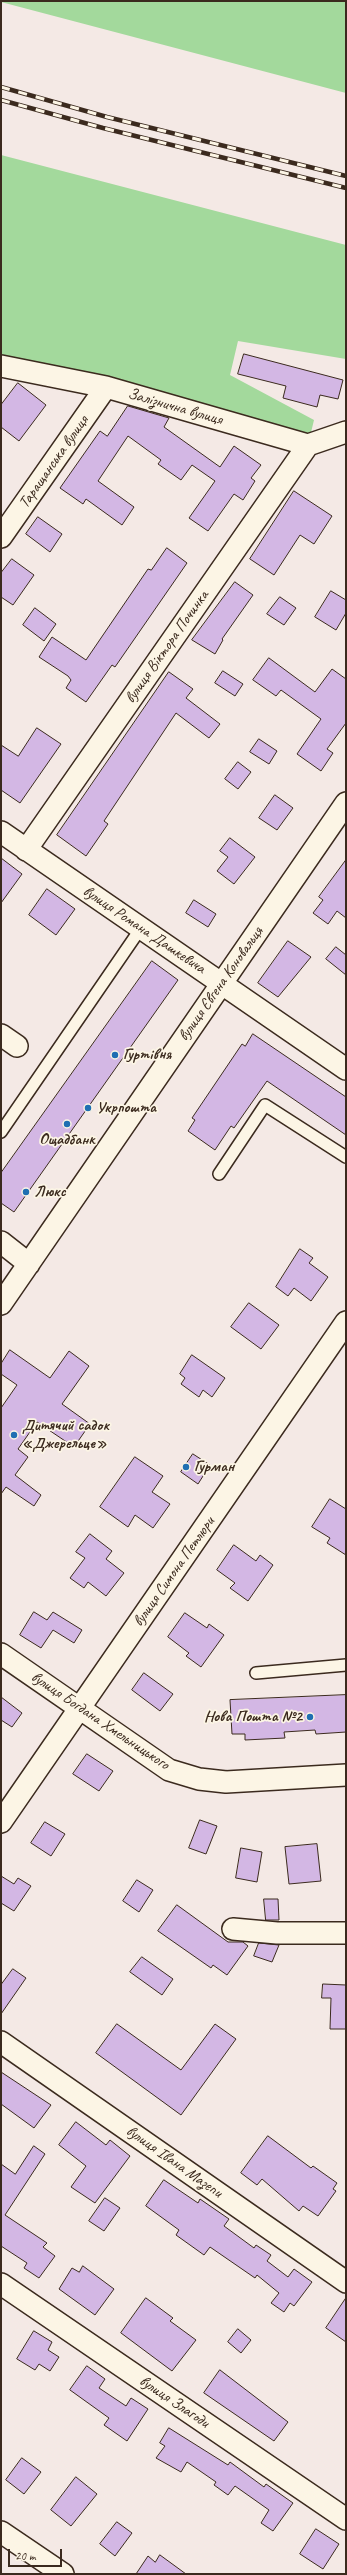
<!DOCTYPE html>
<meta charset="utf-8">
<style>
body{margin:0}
#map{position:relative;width:347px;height:2575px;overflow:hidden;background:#f4e9e5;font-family:Caveat,sans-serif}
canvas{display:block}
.frame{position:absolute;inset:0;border:2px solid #3b2a1e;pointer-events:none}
.scale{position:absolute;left:8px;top:2549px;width:54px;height:18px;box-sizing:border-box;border:2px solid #3b2a1e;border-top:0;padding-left:5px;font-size:12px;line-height:14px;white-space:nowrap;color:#3b2a1e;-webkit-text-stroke:3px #fcf5e5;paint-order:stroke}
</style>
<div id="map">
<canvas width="347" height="2575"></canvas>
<div class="frame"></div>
<div class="scale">20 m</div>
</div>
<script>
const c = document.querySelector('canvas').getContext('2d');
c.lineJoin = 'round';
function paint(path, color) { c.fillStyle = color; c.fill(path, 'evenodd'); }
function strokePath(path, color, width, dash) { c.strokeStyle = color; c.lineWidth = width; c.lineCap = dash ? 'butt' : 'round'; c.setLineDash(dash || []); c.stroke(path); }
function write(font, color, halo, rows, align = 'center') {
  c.font = font + ' Caveat,sans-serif'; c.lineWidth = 3.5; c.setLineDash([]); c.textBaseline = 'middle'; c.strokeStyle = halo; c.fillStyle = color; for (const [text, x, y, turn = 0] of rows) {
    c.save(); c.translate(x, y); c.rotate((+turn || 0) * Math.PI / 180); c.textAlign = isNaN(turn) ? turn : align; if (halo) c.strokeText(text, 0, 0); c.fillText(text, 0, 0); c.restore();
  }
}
paint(new Path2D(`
 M1,1h345v92l-345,-91z
 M1,155l345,90v114l-108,-18 -8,34 84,45 -6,25 -307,-81z`), '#a3d99c');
const building = new Path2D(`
 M244,354l99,26 -5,19 -18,-4 -3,12 -34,-9 3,-12 -48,-12z
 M18,383l28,22 -27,36 -18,-14v-22z
 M128,406l41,12 -5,9 56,40 14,-21 27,19 -10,13 4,3 -12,19 -9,-6 -26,37 -19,-13 26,-37 -23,-16 -11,15 -23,-16 3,-4 -33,-24 -30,45 36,26 -12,18 -36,-26 -3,5 -23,-16 40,-57 7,5z
 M294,491l38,25 -18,28 -14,-9 -26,40 -24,-16z
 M38,517l24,17 -12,18 -24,-18z
 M167,548l20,15 -72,104 -3,-2 -26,37 -20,-14 5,-8 -3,-4 -29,-19 13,-20 34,23 62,-91 3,1z
 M12,559l22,16 -21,30 -12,-8v-24z
 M235,582l18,13 -31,44 1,1 -8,14 -23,-14z
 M331,591l15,9v13l-10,17 -21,-13z
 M280,597l16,11 -12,17 -17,-11z
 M35,608l21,16 -12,17 -21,-16z
 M269,658l46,34 17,-23 14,10v44l-19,26 6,4 -12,18 -24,-17 24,-35 -40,-29 -5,6 -23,-16z
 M223,671l20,13 -8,12 -20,-13z
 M169,672l24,17 -7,9 34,26 -11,14 -33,-25 -72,108 4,3 -22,32 -29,-21z
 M37,728l24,16 -41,59 -19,-13v-45l17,11z
 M259,739l18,12 -8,13 -19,-12z
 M238,762l13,10 -13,17 -13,-10z
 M275,795l18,13 -16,22 -18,-12z
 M230,838l25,19 -21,27 -17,-13 11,-14 -8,-6z
 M1,858l21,16 -21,29z
 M346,860v58l-9,-7 -9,13 -15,-11 10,-13 -4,-3z
 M47,889l28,20 -19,26 -27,-20z
 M194,900l22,14 -8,13 -22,-14z
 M288,941l23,16 -33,40 -20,-14z
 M336,947l10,8v20l-20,-16z
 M152,961l26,19 -164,232 -13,-9v-30z
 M253,1034l93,63v38l-79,-54 -33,47 -3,-2 -16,24 -27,-19 7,-11 -3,-2 50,-74 3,2z
 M300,1249l13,9 -4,5 19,14 -17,24 -17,-13 -6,8 -12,-9z
 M249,1303l30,22 -18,24 -30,-22z
 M10,1350l40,28 19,-27 20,15 -27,38 28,20 -16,23 -37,-25 -19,27 10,8 -13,18 26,20 -7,11 -28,-19 -5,7v-86l16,-23 -16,-11v-10z
 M192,1355l33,23 -13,19 -9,-7 -4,7 -18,-13 4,-6 -5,-4z
 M193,1454l17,11 -12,19 -17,-12z
 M135,1457l28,19 -11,16 18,12 -17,24 -18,-13 -7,12 -28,-20z
 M330,1499l16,10v46l-19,-12 3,-5 -18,-11z
 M90,1534l22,17 -6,8 18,14 -18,23 -18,-14 -4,6 -14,-10 15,-20 -9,-6z
 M234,1545l22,16 4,-6 13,10 -25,36 -18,-13 5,-5 -18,-13z
 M34,1612l13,8 6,-8 29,18 -8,13 -21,-13 -12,18 -21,-13z
 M185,1613l22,15 2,-4 15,11 -23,32 -15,-11 3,-3 -21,-16z
 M144,1673l29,21 -13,17 -28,-21z
 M346,1695v37l-30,2 -1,-4 -31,2 1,6 -40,2v-6h-13l-2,-34z
 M1,1697l21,16 -10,14 -11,-7z
 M87,1754l26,17 -14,20 -26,-17z
 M200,1820l17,6 -11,28 -17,-6z
 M45,1822l20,12 -14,22 -20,-13z
 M317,1844l4,37 -32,3 -4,-37z
 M241,1848l21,4 -5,30 -21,-4z
 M1,1876l13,8 4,-6 13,8 -17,25 -13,-8z
 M137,1880l16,10 -14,22 -16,-11z
 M264,1899h14l1,21h-13z
 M177,1905l51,37h15l5,4 -21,29 -14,-10 -2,3 -53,-37z
 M259,1943l20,2 -7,17 -18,-6z
 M142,1957l31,22 -11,16 -32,-23z
 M13,1969l13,9 -25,36v-29z
 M323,1984l23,1v44h-16l1,-31h-9z
 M117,2024l64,46 34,-46 21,15 -55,76 -85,-62z
 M1,2072l50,33 -17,23 -33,-24z
 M76,2122l30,23 4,-5 20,16 -35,47 -24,-16 15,-21 -27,-21z
 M268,2136l43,32 2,-2 24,17 -4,6 3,2 -18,25 -15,-10 -4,5 -37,-32 -5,6 -16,-12z
 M34,2146l11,8 -40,61 42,28 -4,4 12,9 -16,22 -15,-10 3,-5 -26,-17v-82l14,10z
 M164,2180l34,23 2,-4 29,20 -5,7 30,22 2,-3 15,10 -4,6 21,16 6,-8 18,13 -18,24 -4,-3 -6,9 -13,-9 8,-10 -22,-18 -2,3 -45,-31 -6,8 -28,-20 3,-5 -33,-24z
 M105,2198l15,10 -16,23 -15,-10z
 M83,2266l31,23 -19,26 -36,-26 13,-21 7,4z
 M146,2298l27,20 -3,3 26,19 -24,31 -51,-38z
 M346,2298v44l-20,-14z
 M238,2329l13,11 -10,13 -13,-11z
 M34,2331l18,11 -4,8 11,7 -9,14 -11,-7 -4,6 -18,-11z
 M87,2366l18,13 -6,9 27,18 5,-8 17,11 -21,32 -23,-16 5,-7 -39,-28z
 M220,2370l68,52 -14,19 -70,-48z
 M169,2428l59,37 2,-3 34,25 2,-3 27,19 -20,28 -12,-8 8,-13 -34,-24 -7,9 -14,-10 2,-3 -29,-20 -6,10 -25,-14 9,-12 -5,-3z
 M22,2458l19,14 -17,22 -18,-14z
 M76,2477l21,17 -26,32 -20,-16z
 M117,2522l15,11 -17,23 -15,-12z
 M316,2529l23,15 -16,25 -23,-15z
 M160,2555l26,19h-50l12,-18 7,6z`);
paint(building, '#d3b7e4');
strokePath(building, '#3b2a1e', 1);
const service = new Path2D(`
 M1,1132l140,-204
 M219,1174l46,-69 81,52
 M256,1673l90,-8`);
const minor = new Path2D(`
 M1,366l105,21 202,58 38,-13
 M1,537l105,-150
 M1,832l345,237
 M26,850l282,-405
 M1,1035l16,11
 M1,1242l28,22
 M1,1304l345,-501
 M1,1654l168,116 30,9 27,3 120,-7
 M1,1822l345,-500
 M233,1929l44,4h69
 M1,2042l345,240
 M1,2284l345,235
 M1,2532l62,42`);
strokePath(service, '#3b2a1e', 14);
strokePath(minor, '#3b2a1e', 24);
strokePath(service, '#fcf5e5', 11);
strokePath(minor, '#fcf5e5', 21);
const rail = new Path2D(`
 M1,87l106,30 239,59
 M1,100l102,28 243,60`);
strokePath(rail, '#3b2a1e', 4.5);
strokePath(rail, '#fcf5e5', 3, [9]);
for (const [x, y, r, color] of [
 [115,1055,4,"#1f6fb2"],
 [88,1108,4,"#1f6fb2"],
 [67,1124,4,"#1f6fb2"],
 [26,1192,4,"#1f6fb2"],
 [14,1435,4,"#1f6fb2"],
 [186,1467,4,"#1f6fb2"],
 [310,1717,4,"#1f6fb2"]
]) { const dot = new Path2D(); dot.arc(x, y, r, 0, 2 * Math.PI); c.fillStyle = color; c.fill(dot); strokePath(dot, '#fcf5e5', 1.5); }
write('16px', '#3b2a1e', '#fcf5e5', [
 ["Залізнична вулиця",175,407,16],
 ["Таращанська вулиця",54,462,-55],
 ["вулиця Віктора Починка",167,647,-55],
 ["вулиця Романа Дашкевича",144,930,34],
 ["вулиця Євгена Коновальця",221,984,-55],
 ["вулиця Симона Петлюри",174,1572,-55],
 ["вулиця Богдана Хмельницького",100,1721,34],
 ["вулиця Івана Мазепи",174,2162,35],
 ["вулиця Злагоди",174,2402,34]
]);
write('bold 16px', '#3b2a1e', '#fcf5e5', [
 ["Гуртівня",123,1055],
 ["Укрпошта",96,1108],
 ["Ощадбанк",67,1140,"center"],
 ["Люкс",34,1192],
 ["Дитячий садок",22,1426],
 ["«Джерельце»",22,1444],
 ["Гурман",194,1467],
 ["Нова Пошта №2",302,1717,"right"]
], 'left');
</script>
